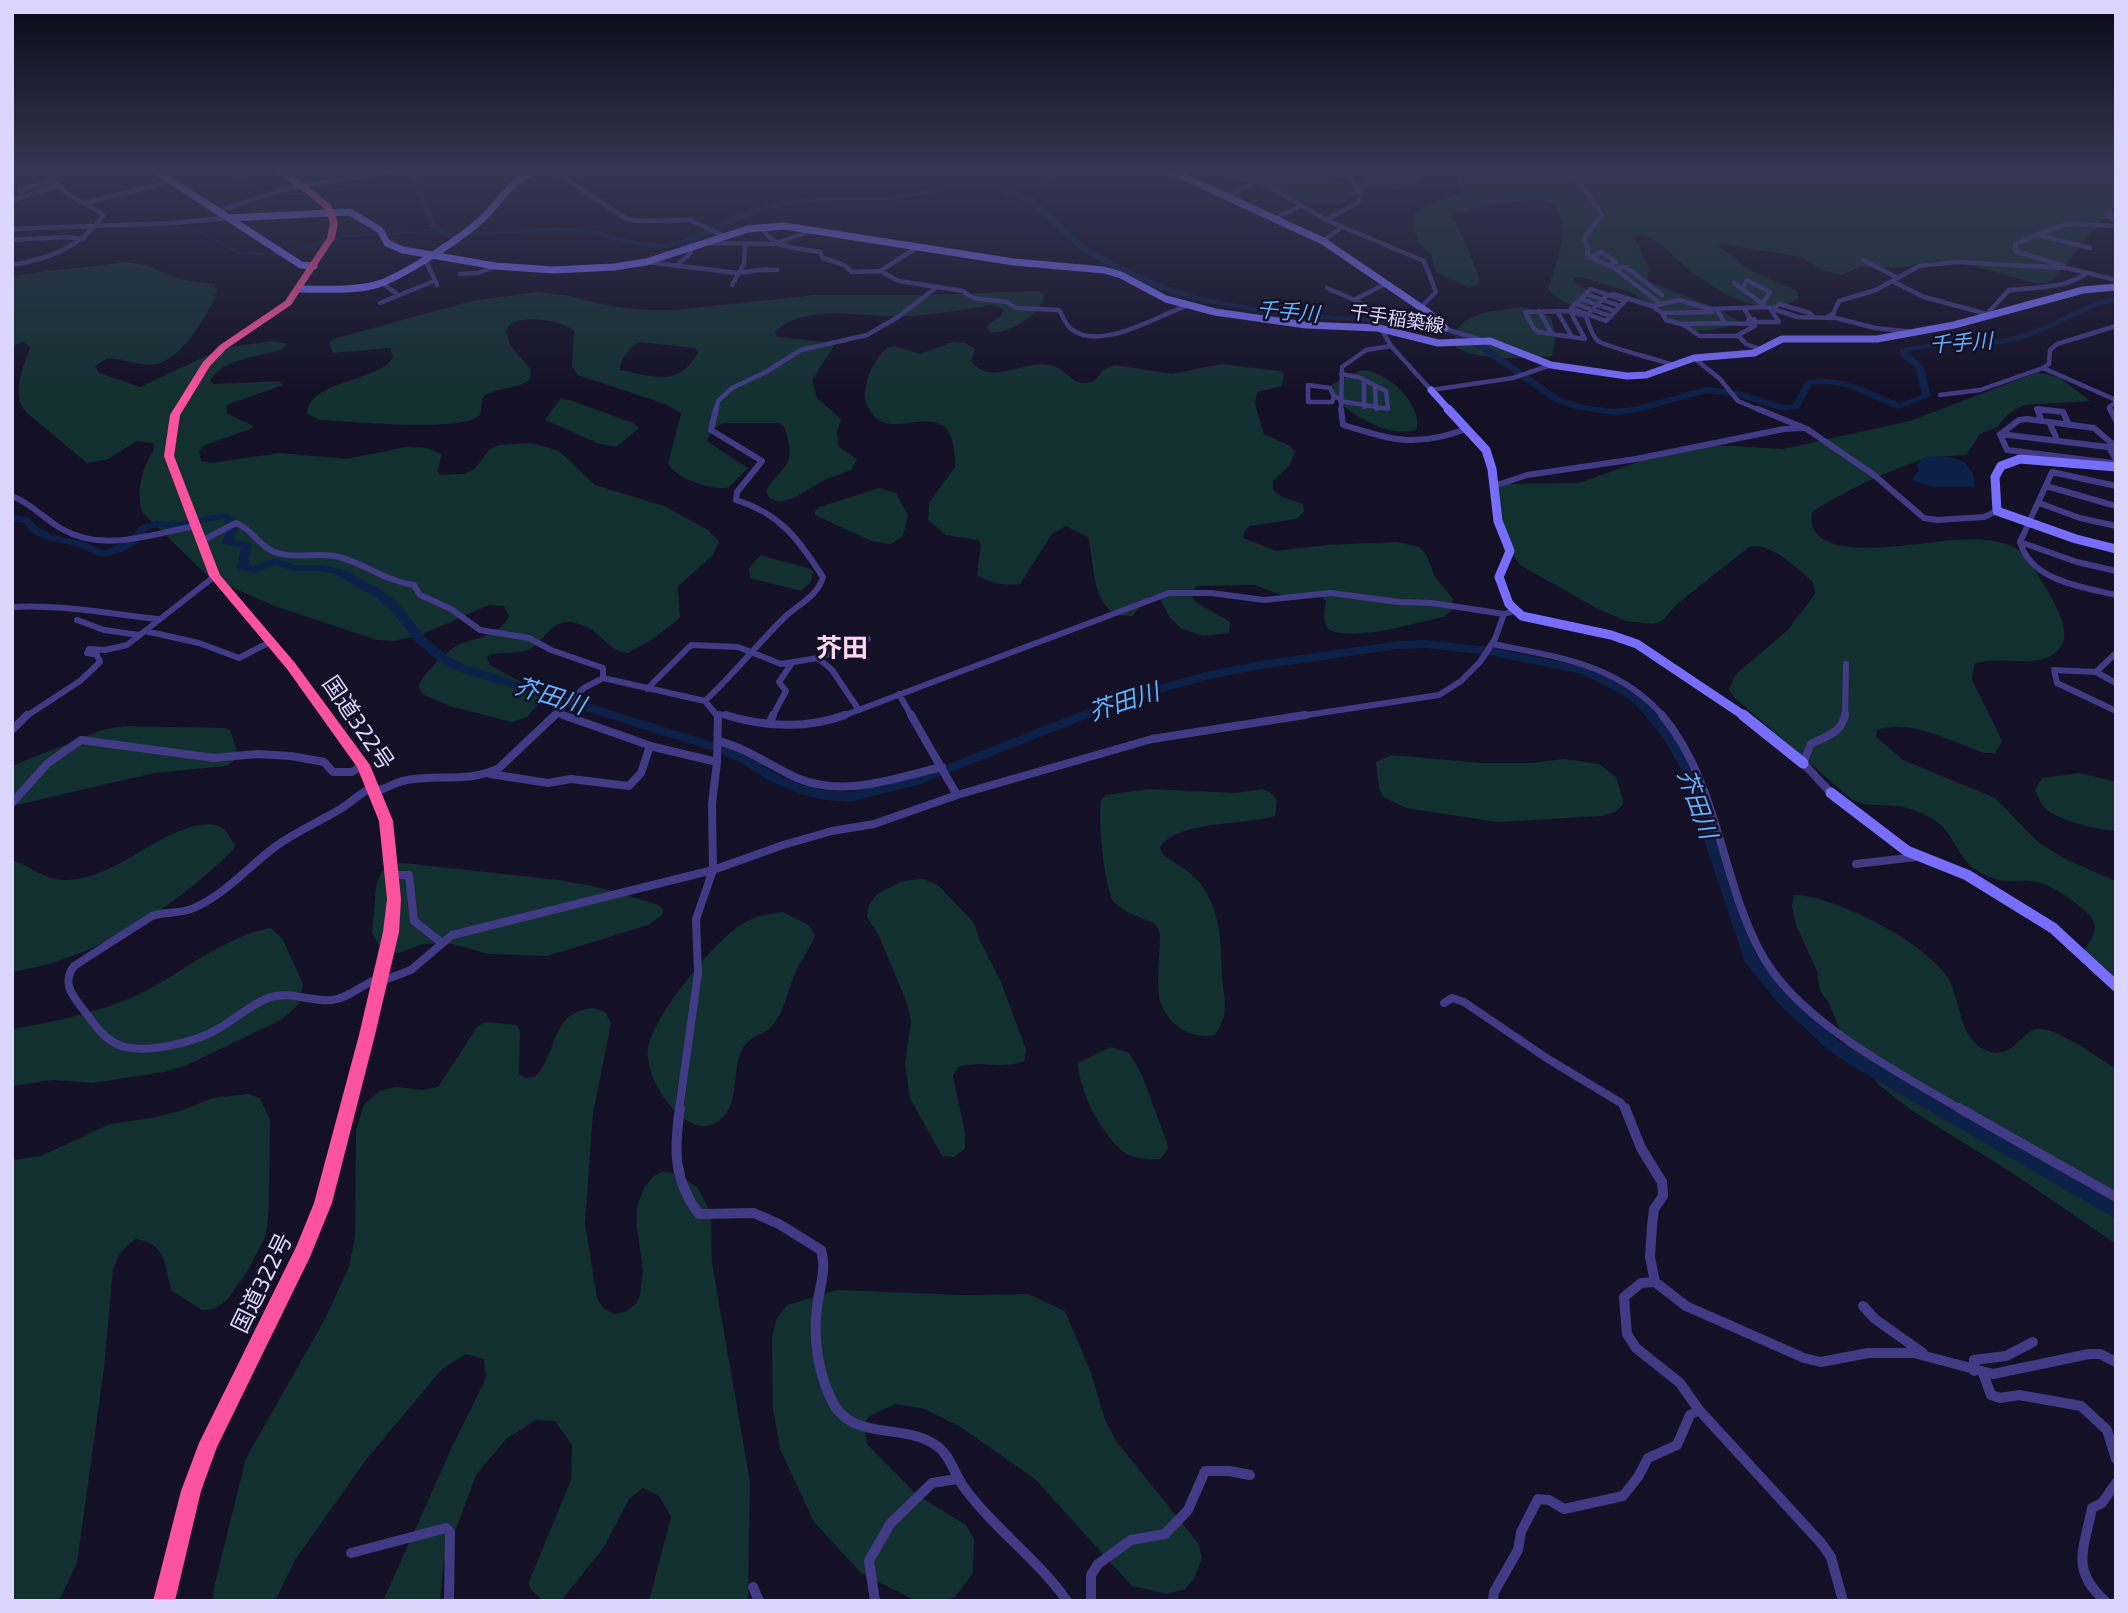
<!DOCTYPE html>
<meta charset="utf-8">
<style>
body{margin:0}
#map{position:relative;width:2128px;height:1613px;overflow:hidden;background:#141026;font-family:"Exo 2",sans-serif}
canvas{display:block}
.frame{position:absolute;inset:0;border:14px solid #dcd5fe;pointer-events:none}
</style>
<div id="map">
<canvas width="2128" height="1613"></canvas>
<div class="frame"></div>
</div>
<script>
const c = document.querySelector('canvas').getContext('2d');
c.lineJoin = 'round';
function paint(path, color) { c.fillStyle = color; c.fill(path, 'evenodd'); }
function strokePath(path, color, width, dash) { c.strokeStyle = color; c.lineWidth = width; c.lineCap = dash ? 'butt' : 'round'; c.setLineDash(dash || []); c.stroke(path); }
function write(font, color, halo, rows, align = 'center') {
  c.font = font + ' "Exo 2","Noto Sans JP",sans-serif'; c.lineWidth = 5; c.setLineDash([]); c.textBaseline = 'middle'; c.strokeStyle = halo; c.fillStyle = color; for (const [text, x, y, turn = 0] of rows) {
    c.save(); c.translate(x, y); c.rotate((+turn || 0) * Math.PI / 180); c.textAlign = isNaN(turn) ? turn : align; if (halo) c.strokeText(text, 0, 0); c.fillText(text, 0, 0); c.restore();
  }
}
paint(new Path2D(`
 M1159,171h161c13,12 30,15 47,8l1,-8h60c-26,29 -26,14 -57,18 -15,3 -23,15 -39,16 -37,1 -78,-24 -114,-30 -20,-4 -39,1 -59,-4z
 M1461,171h655v45l-14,4 -49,60 -7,3h-11l-71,-20 -28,-3 -34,8 -42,-1 -19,8 -19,-5 -21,-13 -86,-14 35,27 47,21 2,7c-37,25 -88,-10 -117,-34 -14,-12 -28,-33 -49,-28l16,32 -2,13 69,27 21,12v5l-31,6 -12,-1 -16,-6 -47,-32 -50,-15 -7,1 -1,3 25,15 1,3 -4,6c-18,1 -36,0 -47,-16 7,-20 29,-73 1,-86 -9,-5 -22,-2 -32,-1 -23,2 -44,6 -65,13l-1,5 6,4 23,55 -3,6 -8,3 -33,-16 -6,-19 -10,-8 -7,-16 2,-16 11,-9 35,-10 -3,-14z
 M124,262l22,3 33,14 35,5 3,6c-6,22 -37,71 -61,74 -16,3 -33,-6 -49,-6l-12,8 4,7 41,14 84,-39 49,-7 14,3 -5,6c-24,7 -59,8 -72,31l4,3 65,-3 4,4 -56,20 -1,8 27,13v2l-48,17 -6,6 2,10 10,2 69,-10 67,6 60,-12 21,1 13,6 -3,18 4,3 21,-1 11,-4 15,-20 10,-5 31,-2 19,5 10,3 36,34 69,21 44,24 11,12 -7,14 -34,30 2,32 -27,21 -25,14c-18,-1 -26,-19 -41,-26 -37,-18 -40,17 -60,23 -13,5 -27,1 -38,5l-2,3 3,7 53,29 -1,6 -15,17 -15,5 -62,-16 -28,-12c-2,-4 -4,-7 -2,-11 3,-9 29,-34 38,-38 20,-8 39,-8 51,-28l-5,-11 -15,-1 -68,30 -28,6 -16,-1 -102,-34 -65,-28 -68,-66c-6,-24 0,-42 12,-63l-1,-6 -16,-2 -29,18 -21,4 -61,-51c-16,-17 -2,-45 4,-65l-7,-5 -11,4v-69c37,-9 75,-8 112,-15z
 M1035,291l9,2c2,19 -37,43 -55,39l-2,-7 14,-9 3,-7 -11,-4c-27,4 -54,9 -81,11 -38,3 -109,-15 -137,16l2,5 59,6 -24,37 5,18 24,21 -4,14 2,14 18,12 -6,11 -27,10 -30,18 -14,4 -11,-4 -3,-7c21,-32 31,-22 18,-65l-6,-3h-55l-11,7 -5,11 41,27 -19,19c-15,5 -54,-9 -61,-23l13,-51 -16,-9 -87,-29 -6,-8 2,-36c-14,-12 -50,-16 -65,-6l-3,6 4,14 21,25 -1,9c-15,12 -33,7 -47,18l-3,18c-16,18 -131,6 -160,5l-13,-6c1,-34 75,-33 86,-57l-3,-9 -57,5 -4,-10 4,-4 139,-38 65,-9 32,4 46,11 34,3h26l140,-15h113zM641,342l54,6 3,5c-20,35 -45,23 -78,17 0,-11 11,-26 21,-28z
 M1521,307l19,4 11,7 5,18 -4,20c-28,2 -71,6 -96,-9 -8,-35 42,-36 65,-40z
 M953,342l12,1 10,6 -4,12c19,26 54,-1 78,4 14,2 20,15 33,18l11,-1 12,-13 10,-4 57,9 50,-10 58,7 4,3 -2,12 -25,6 -2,12 9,30 24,11 7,6 -5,14 -17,16v9l9,7 21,7 1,8 -8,7 -46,7 -5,4 -2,8 33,13 50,-6 71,-3 13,3 9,2 7,7 9,23 18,22 -2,12 -8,6c-27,5 -93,27 -116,11l-3,-10 2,-17 -6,-5 -26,4 -39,-15 -58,1 -7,7 6,9 34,20 -1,11 -27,3 -21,-8 -11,-10 -12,-23 -8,1 -18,20c-43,1 -36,-51 -44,-79l-22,-11 -14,8 -32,50c-14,2 -31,-1 -43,-9l4,-30 -3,-5 -32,-5 -18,-15 1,-17 26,-36c0,-11 -1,-34 -12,-41 -23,-15 -59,15 -75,-19 -3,-5 -4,-10 -3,-16 2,-16 10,-32 22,-43l8,-2 25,8z
 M1362,370c25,1 60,33 55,59 -24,12 -77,-18 -89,-40l5,-5z
 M2038,372l22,6 30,23 -67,4 -15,9 -11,13 -17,7 -13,20c-12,3 -23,1 -33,3 -32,6 -95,37 -122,55 -10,58 115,28 144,28 19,-1 41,-1 58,7 14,7 42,56 47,71 5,15 6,27 -9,37 -19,13 -55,0 -78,9l-2,16 30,61 -6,12h-12c-32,-11 -74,-35 -107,-23l-1,7 27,23 92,38 44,45 28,17 49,21v104l-26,-25 -5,-10c5,-9 13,-19 8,-30 -6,-11 -41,-35 -53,-37 -23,-6 -30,4 -57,-9 -28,-14 -26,-40 -50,-55 -9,-5 -19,-10 -30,-12 -18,-4 -34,2 -52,-8l-116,-101 -6,-8 7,-16 51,-43 28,-37 -2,-12c-14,-12 -44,-42 -64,-35l-72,57 -14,16 -9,4 -28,-3 -30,-13 -76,-43 -21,-29 -6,-17 3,-31 10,-4 73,-1 87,-31 48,-7 69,4 127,-28z
 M560,399l10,1 63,23 6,5 -23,19 -19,-4 -52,-23z
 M879,488l17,5 12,22 -5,21 -12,8 -20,-3 -56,-26v-4l5,-4z
 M760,555l48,13 5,3 -2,11 -10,9 -51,-13 -1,-9z
 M125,726l100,2 5,2 9,27 -13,9 -72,7 -142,33v-40l90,-36z
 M1391,755l91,8h51l31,-4 35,5 17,13 8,26 -7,8 -15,5 -104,6 -92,-14 -22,-11 -5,-8 -3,-27z
 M2080,773l36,9v49c-18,-1 -56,-10 -70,-22 -5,-4 -8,-13 -11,-19l7,-12z
 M1149,789l87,4 26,-4 9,4 6,7 -2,16c-29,9 -101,5 -115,32l3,7c14,9 32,19 41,34 17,26 17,55 18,84 1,25 9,38 -7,62 -24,5 -48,-11 -55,-34 -4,-14 0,-51 0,-67l-4,-9c-13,-8 -32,-11 -42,-23 -10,-14 -16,-84 -13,-102l5,-5z
 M209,824c16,1 17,9 26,21l-2,5c-59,58 -138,109 -221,122v-112c17,5 33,20 51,20 55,1 94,-53 146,-56z
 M403,863l156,17 39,7 58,17 7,5 -1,6 -14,10 -101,31 -58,-2 -41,-11 -24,1 -26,9 -17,-5 -9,-15 4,-47 6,-15 11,-7z
 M922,879l15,5 37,39 6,18 21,41 25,68 -2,11c-25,10 -43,-3 -67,7l-4,8 12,57v16l-11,8 -12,-1 -32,-58 -5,-34 6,-43 -4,-18 -28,-67 -12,-19 2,-12 8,-11 25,-13z
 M1794,895c40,0 135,49 155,85 11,20 10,53 31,67 33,20 39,-19 61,-18 20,1 57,29 75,40v175l-105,-72 -97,-60 -34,-26 -32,-36 -19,-47 -9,-12 -3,-20 -21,-46 -4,-19z
 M783,912l26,13 6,11c-6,14 -15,25 -20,38 -9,19 -9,36 -24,53 -7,7 -20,9 -26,18 -15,21 -4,57 -24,74 -33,29 -78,-41 -73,-70 4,-31 68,-111 95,-125 12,-8 26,-10 40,-12z
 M270,928l12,10 21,46 -4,20 -18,16 -94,45 -23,7 -72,11 -39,-3 -41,6v-57c40,-6 104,-21 139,-41 37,-20 76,-52 119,-60z
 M593,1008l12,4 6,11 -18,90 -8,110 12,75 7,11 10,5 11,-2 11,-8 4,-9 3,-25 -6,-42v-21l7,-19 10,-12 8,-4 14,1 21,14 14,26 1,50 38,219 -2,119h-99l22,-84 -12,-21 -16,-8 -14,11 -25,48 -43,54h-17l-13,-11 -2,-8 42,-102 1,-35 -17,-24 -19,-1 -30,19 -30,36 -32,86 -4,40h-57l70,-156 33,-67 -2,-19 -18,-5 -24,15 -77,92 -70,99 -20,41h-62l1,-14 32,-129 78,-137 25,-54 6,-31 1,-106 8,-26 16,-13 16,-4 28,3 14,-3 39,-60 8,-5 31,3 4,5 -1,44 6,4 10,-1c24,-24 14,-65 58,-69z
 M1111,1047l18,6 13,22 24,65 2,9 -8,10c-11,0 -24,0 -33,-5 -23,-14 -49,-64 -49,-91z
 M248,1094l12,4 10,22 -1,88 -3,27 -19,37 -19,27 -13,10 -13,1 -31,-20c-7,-27 -4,-46 -36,-51l-15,14 -7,16 -9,99 -27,195 -18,38h-47v-441l29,-4 69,-32 42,-6 31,-8 30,-12z
 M837,1290l127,5 64,-1 37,17 26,62 14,47 11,21 82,102 4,14 -8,22 -9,10 -18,5 -35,-8 -97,-107 -76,-53 -35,-17 -29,-5 -25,12 -6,7 3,21 50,51 49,30 8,14 -1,34 -18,24 -11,4h-27l-55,-27 -48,-52 -34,-73 -7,-40 -1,-71 4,-18 11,-15z`), '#133030');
paint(new Path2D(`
 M1945,456l20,6 8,12 2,13h-42l-21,-7 6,-8 -1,-8 7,-7z`), '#0d2048');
strokePath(new Path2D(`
 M210,171l30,7 27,14
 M314,193l42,-6 62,2
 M276,194h33
 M1030,200l6,-3 18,-26
 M115,227l73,1 11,3 40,22 38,1
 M385,235l51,-6
 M333,240l10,-4 36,-1
 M286,252l38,-9`), '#0d2048', 2);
paint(new Path2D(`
 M408,171h6l23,55 14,7 102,-6 31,1 55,14 27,2 18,-5 62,-28 39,-10 29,-3 72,-1 70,-12h39l38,13 52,47 33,20 45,20 37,12 53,10 50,7 87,5 68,13 27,13 74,52 24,8 30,4 21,-2 72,-20 33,4 45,14 9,-1 13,-23c33,-8 63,9 93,22l23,-8 -7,-28 -14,-10 -1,-8c38,-10 77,-3 114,-13 36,-9 65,-32 102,-39v4c-36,8 -65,31 -101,40 -35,8 -72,2 -107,11l15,14 8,30 -32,13c-28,-9 -56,-31 -87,-24l-13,23 -15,3 -46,-14 -32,-4 -72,20 -21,2 -34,-5 -26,-9 -74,-52 -26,-13 -63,-13 -87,-5 -50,-7 -54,-10 -42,-12 -45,-20 -33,-20 -52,-47 -33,-13h-38l-70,12 -72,1 -29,3 -33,10 -62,28 -24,5 -27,-2 -55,-14 -31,-1 -106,6 -17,-10z
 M226,513l9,6 2,12 -4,9 18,3 1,2 -4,20 5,1 22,-8 20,7h25l22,4 41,22 15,12 26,33 22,19 19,10 257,80 28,12 26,17 28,12 20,4 26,2 62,-14 209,-82 84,-24 56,-11 137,-20 27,-1 64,7 96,20 39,18 19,13 27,32 22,37 64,188 32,40 50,45 24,16 254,146v17l-264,-153 -24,-16 -50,-47 -33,-41 -65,-194 -18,-32 -27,-32 -19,-13 -34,-17 -93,-19 -64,-7 -27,1 -137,20 -56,11 -76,22 -211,83 -68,17 -26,-2 -26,-7 -30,-13 -26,-17 -28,-12 -257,-80 -19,-10 -22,-19 -26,-33 -15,-12 -40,-23 -15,-3h-26l-19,-6 -21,8 -16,-4 -1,-2 4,-20 -18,-3 -1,-2 5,-11 -3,-12 -46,9 -20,-1 -11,3c-5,14 -25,23 -39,26 -10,2 -18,-4 -26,-8 -21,-8 -45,-4 -58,-25l-12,-2v-6l18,3c13,19 33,18 53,24 8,2 14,7 22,8 15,-6 27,-10 34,-24l19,-5 20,1z`), '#0d2048');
strokePath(new Path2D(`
 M554,171l71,47 13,3 52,-1 32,15
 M1243,171l83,49 98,41 12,31 -15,15
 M1572,171l30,44 -18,23 4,11 -1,7 27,12 47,36
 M26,196l-7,-6 32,-9
 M1226,196l35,-16
 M12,200l46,-14
 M86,203l86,-22
 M218,211l70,-23 107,-17
 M2116,214l-10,1 10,7
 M1275,218l26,-12
 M1326,220l32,-18 3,-7 -15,-24
 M762,226c9,24 37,22 58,26l3,6 21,7 8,7 28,-1 38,-24
 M12,229l161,-6 55,-5
 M2038,234l30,-10 48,2
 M12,240l53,-3 19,2
 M1323,241l19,-14
 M706,243l68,1 36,-13
 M424,257l13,28
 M1590,258l11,-6 15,10 -7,4
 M1863,260l35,18
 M646,262l92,11 28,-4
 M678,264l13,-11v-5
 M12,265c37,-6 69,-18 91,-49l-4,-5 -29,-15 -21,-18 17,-7
 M2064,266l-49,-15v-7l23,-9 52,13
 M1615,269l11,-2 36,28
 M763,270h14
 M880,271l19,10 64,10 10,7 34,4 9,6 43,2c4,6 6,14 12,19 29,23 86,-13 115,-23
 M460,274l18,-1 16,-6
 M1892,281l32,16 63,17 22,-24c23,-2 59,-2 78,-17
 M381,282l16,12
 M1734,283l30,22
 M732,285l12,-21 1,-20
 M1327,288l41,18 23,40 40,44 82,-12 38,-13
 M1591,289l34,12 -19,20 -35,-13z
 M1742,289l5,-9 23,12 -8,12
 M1586,294l34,12
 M1581,299l34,12
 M1354,300l31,-16
 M380,303l54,-22
 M1576,304l34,12
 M1652,306l10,7 50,-1
 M1745,310l10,16 -17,9 8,9 16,6
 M1772,310l7,-6 31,9 3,4
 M1539,311l13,23
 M1557,311l15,26
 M1525,312l45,-1 15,28 -46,-7 -5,-3z
 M1572,312l14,4
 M1662,313l4,7 15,4 44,-1 -7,-11
 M1827,317l6,-3 6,-13 37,-11 43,-24 37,-4 111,6 49,12
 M1376,318l44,3 61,19
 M1754,319l2,3h23l-8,-12
 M1725,323l26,1 -3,-4
 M1682,324l18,12h39
 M1694,358l26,21 18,22 24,10
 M1673,365c-13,-5 -70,-19 -75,-24 -7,-6 -9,-17 -12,-25l20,-20 7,-2 39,12 28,-6 29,9 58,-2 31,10 38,1 39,10 38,4
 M2043,368l73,32
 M1364,380v27
 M1308,385l22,3 4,9 -2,5h-24z
 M1375,386l1,23
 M1940,395l40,-5 63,-22 6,-4 1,-14 7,-6 59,-18
 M1334,397l6,1
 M1340,401l48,8 -2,-18 -28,-14 -17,-3
 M716,411l2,-10 14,-13 34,-16 35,-22 66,-15 31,-18 39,-30
 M1341,411l1,-44 24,-17 25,-4
 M2038,411h15
 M2111,411l-2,-4 7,-5`), '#413b85', 4.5);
strokePath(new Path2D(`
 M1341,409l2,16c50,15 72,23 123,4
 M1758,409l49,20 67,46 50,43 13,2 47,-3 13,-6
 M2037,409l5,12
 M2038,409l25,3 6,13
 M2110,409l6,11
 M2049,422l7,15
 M2002,433l17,-13 8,-1 67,9 21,18
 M2109,447l7,13
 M2112,463l-105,-13 -7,-16 116,14
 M1494,486l33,-11 109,-16 148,-30 19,-1
 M2046,486l70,20
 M2116,486l-64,-14 -32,70 57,20 39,9
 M12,496c19,7 32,23 50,33 41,24 89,5 133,-3
 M2039,503l41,15 36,8
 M201,541l35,-18c16,6 23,23 38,29 21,8 44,-1 65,5 27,7 43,23 75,28l6,10 31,14 29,21 49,8 22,12 52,18v10
 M2020,542c11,39 62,45 96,53
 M12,607c48,-3 98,7 146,12
 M77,620l27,10 35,5
 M145,631l54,12 40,15 31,-16
 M1493,644c64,13 126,20 171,73
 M2116,653l-20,19 -42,-2 3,13 59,28
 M818,658l14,12 27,40
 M2096,672l20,11
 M647,689l44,-44 47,2 43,17 37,-6 50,-19
 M899,694l13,23
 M705,701c29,-27 53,-58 81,-85 14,-13 31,-19 37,-39 -25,-38 -42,-63 -87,-77l1,-8 25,-31 -51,-31 5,-21
 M556,713l12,4
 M718,714l14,3
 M25,717l55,-36 20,-19 -3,-7 -10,-2 2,-4 16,1 22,-5 88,-69
 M553,717l31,-29 19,-10 102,23 13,16
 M772,717l14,-26 -7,-9 13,-19
 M840,717l329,-124h42l53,7 67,-7 68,9 33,1 72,11 10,-3
 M1294,717l145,-22 22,-14 19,-19 15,-23 9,-25
 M1845,717l1,-53`), '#413b85', 6);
strokePath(new Path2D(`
 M563,715l91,32 63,15
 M726,715c37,12 82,14 119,0
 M911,715l46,80
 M1662,715c58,70 58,164 100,240 36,66 137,118 200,155
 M770,722l3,-7
 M13,729l14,-14
 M718,741c29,7 52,25 79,37 47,20 98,0 145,-11
 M490,774l58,9 23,-4 58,7 12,-13 9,-27
 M373,787c-14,6 -23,17 -36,24 -21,12 -41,21 -61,35 -29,22 -48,46 -82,62 -13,6 -28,3 -42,8l-78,50c-12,16 -3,28 8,42 10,12 18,27 33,35 24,14 80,-1 103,-14 17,-10 32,-24 50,-31 21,-8 42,4 64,2 18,-2 31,-17 48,-22
 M376,792c10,-4 20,-10 31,-12 32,-6 62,3 92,-12l56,-53
 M1831,793l-28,-30 8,-19c15,-8 30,-10 34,-29
 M12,803l36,-40 33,-23 133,18 43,-4 34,2 33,6 9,10h19l11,-7
 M1856,864l60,-7
 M393,875h16l5,46 28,22
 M379,982l32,-12 41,-35 261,-65 70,-25 49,-14 42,-7 83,-29 195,-56 153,-24
 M1444,1003l8,-5 12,4 84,57 73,44 5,7
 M679,1110l19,-137 -2,-54 17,-49 -1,-66 5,-42 1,-47`), '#413b85', 8);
strokePath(new Path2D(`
 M680,1108c-6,41 -7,72 19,106l55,-1 25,11 42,26c6,20 -2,38 -4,58 -4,30 1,62 13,89 20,47 73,24 107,49 13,9 17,27 26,40 31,43 74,72 104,115
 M1625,1108l16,40 21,34 1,14 -9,13 -2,17 -2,31 5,25
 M1959,1108l157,89
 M1863,1306l12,13 48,34
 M1974,1371v-11l32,-4 27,-14
 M1983,1373l8,22 9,3 19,-3 62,11 26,24 9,29
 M351,1553l95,-25 4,4 -1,69
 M753,1587l6,14
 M875,1601l-6,-40 21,-37 42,-41 25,-4
 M1091,1601v-26l7,-11 33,-24 34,-6 23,-24 17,-39h24l21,4
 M1493,1601l1,-9 24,-42 3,-18 17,-33 11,1 15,9 59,-13 15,-19 10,-19 29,-13 13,-30 9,-5
 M1843,1601l-12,-44 -10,-14 -122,-133 -19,-27 -44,-35 -9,-14 -3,-37 17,-14 14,-1 31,24 118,52 17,4 47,-9h46l79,21 96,-20h11l16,8
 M2105,1601c-35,-32 -21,-51 -13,-93l10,-5 14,-20`), '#413b85', 10);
strokePath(new Path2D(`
 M156,171l145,94 13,1
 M1171,171l152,70 106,72 16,15
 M228,218l122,-6 30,18 7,13 16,7 92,16 58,4 61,-3 32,-5 102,-33 36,-3 230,36 90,8 17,5 45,24 49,13 91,13 72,3 60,15 52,-2 61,24 76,11 19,-1 48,-17 60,-5 28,-14h95l77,-14 129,-35 33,-3
 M300,289c25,0 51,2 75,-4 24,-6 92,-50 110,-69 18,-18 25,-35 51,-45
 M1431,390l19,21`), '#776efd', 7);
strokePath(new Path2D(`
 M1448,409l38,41 6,19 6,52 12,30 -11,26 10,27 13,12 89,19 26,9 109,73
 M2116,467l-96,-8 -19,7 -6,11 2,34 79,28 40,10`), '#776efd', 9);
strokePath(new Path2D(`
 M1743,715l60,48
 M1831,793l76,58 60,24 86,53 63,58`), '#776efd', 11);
paint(new Path2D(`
 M273,171h10l22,13 26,21 7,18 -3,15 -44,67 -65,44 -16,17 -30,49 -6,41 46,119 75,88 75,102 23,56 8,78 -2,33 -24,103 -43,168 -22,54 -93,190 -16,44 -26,110h-22l28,-110 18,-48 98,-198 17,-42 45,-168 24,-103 4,-33 -8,-78 -22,-54 -70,-98 -78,-93 -45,-120 6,-41 33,-53 17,-17 65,-44 42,-63 3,-15 -6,-15 -25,-20z`), '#fd529d');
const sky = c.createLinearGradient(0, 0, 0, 397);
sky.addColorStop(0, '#0b0915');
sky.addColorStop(0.43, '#343752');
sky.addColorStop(1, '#34375200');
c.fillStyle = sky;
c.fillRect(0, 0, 2128, 397);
write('19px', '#dcd5fe', '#141026', [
 ["千手稲築線",1397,319,9]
]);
write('italic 21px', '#65b1fd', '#141026', [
 ["千手川",1288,312,5],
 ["千手川",1961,343,-4]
]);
write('23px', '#dcd5fe', '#141026', [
 ["国道322号",358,723,56],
 ["国道322号",262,1283,-64]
]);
write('italic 24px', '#65b1fd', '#141026', [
 ["芥田川",550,696,17],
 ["芥田川",1124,702,-18],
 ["芥田川",1697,804,70]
]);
write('bold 26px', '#fed7ef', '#141026', [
 ["芥田",842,648]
]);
</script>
